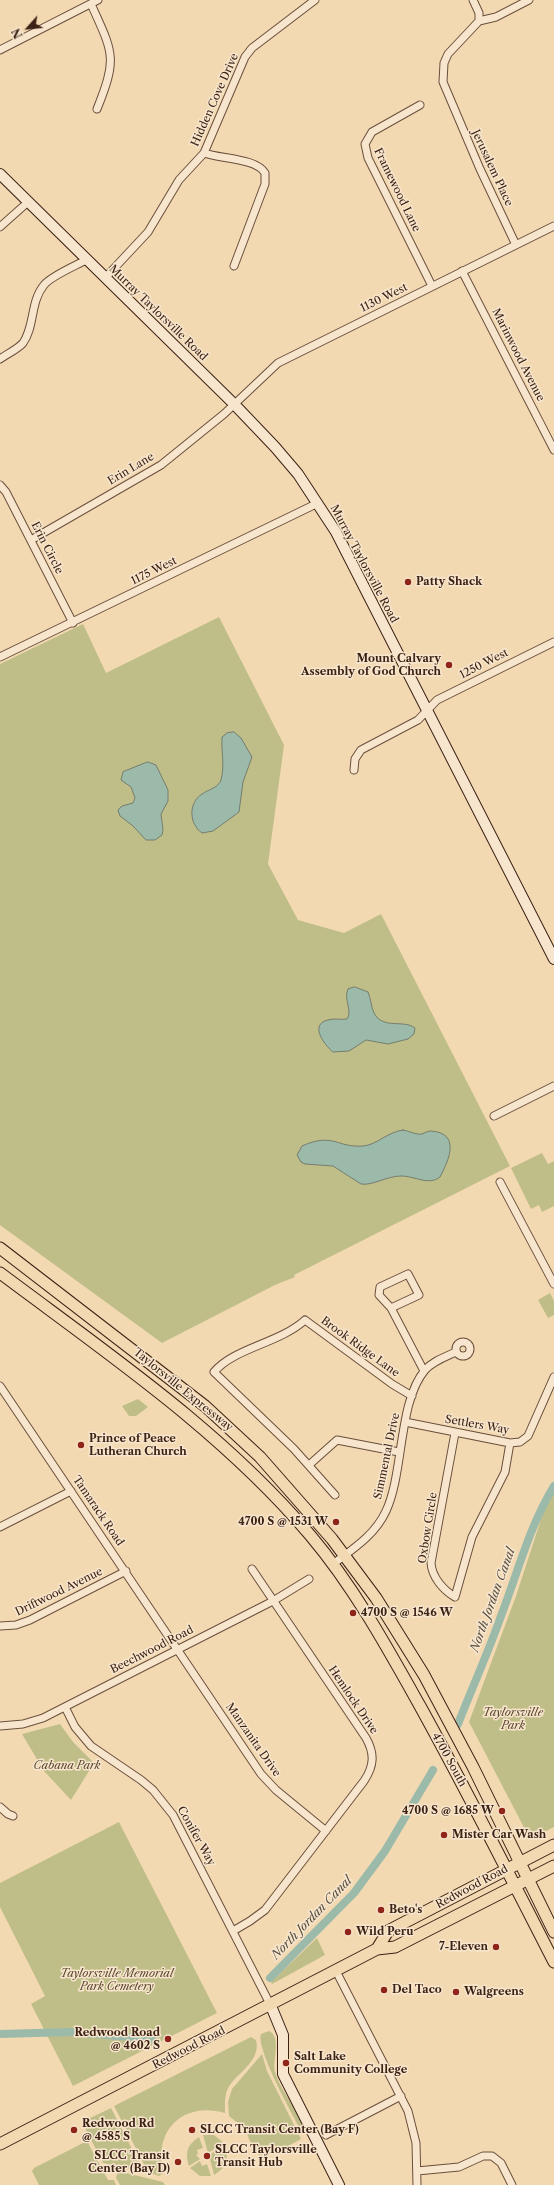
<!DOCTYPE html>
<style>
body{margin:0}
#map{position:relative;width:554px;height:2185px;overflow:hidden;background:#f3d9b2;font-family:"Libre Caslon Text",serif}
canvas{display:block}
.north{position:absolute;left:8px;top:8px;width:40px;height:40px;-webkit-text-stroke:3px #f7e6cd;paint-order:stroke;rotate:243deg;font-size:11px;font-weight:700;line-height:16px;text-align:center;color:#3c2115}
.north::after{content:'';display:block;margin:auto;width:14px;height:18px;background:#3c2115;clip-path:polygon(50% 0,100% 100%,50% 72%,0 100%)}
</style>
<div id="map">
<canvas width="554" height="2185"></canvas>
<div class="north">N</div>
</div>
<script>
const c = document.querySelector('canvas').getContext('2d');
c.lineJoin = 'round';
function paint(path, color) { c.fillStyle = color; c.fill(path, 'evenodd'); }
function strokePath(path, color, width, dash) { c.strokeStyle = color; c.lineWidth = width; c.lineCap = dash ? 'butt' : 'round'; c.setLineDash(dash || []); c.stroke(path); }
function write(font, color, halo, rows, align = 'center') {
  c.font = font + ' "Libre Caslon Text",serif'; c.lineWidth = 3; c.setLineDash([]); c.textBaseline = 'middle'; c.strokeStyle = halo; c.fillStyle = color; for (const [text, x, y, turn = 0] of rows) {
    c.save(); c.translate(x, y); c.rotate((+turn || 0) * Math.PI / 180); c.textAlign = isNaN(turn) ? turn : align; if (halo) c.strokeText(text, 0, 0); c.fillText(text, 0, 0); c.restore();
  }
}
paint(new Path2D(`
 M219,617l65,128 -16,119 30,56 46,13 37,-19 129,252 -216,109 1,2 -20,8 -113,58 -162,-118v-561l83,-40 23,49z
 M542,1153l6,11 6,-3v45l-12,6 -3,-7 -8,4 -20,-41z
 M550,1293l4,8v14l-6,3 -10,-18z
 M138,1399l10,8 -12,9h-7l-7,-10z
 M554,1492v335l-24,12 -61,-117 47,-126 29,-89z
 M60,1724l13,18 21,21 -23,37 -27,-29 -22,-37z
 M119,1822l98,191 -144,73 -42,-82 14,-8 -45,-89v-24z
 M317,1938l8,17 -53,29 -1,-2z
 M269,2031c13,6 3,29 6,41 5,19 28,43 30,61l-2,1c-9,-16 -48,-87 -42,-100z
 M251,2037l5,3c5,20 -16,31 -26,45 -6,8 -5,18 -5,28 -42,-12 -73,18 -61,60l-5,3 -11,-4 -34,-66z
 M262,2054l5,17 34,68 -26,14 -15,3 -6,-5 -9,-22 -16,-13 -1,-14 4,-13z
 M111,2108l33,64 -41,-9 -21,-41z
 M203,2135h11l10,8 -16,10z
 M199,2137l4,11 -6,2 1,4 -2,1 4,4 -11,7c-4,-14 -2,-21 10,-29z
 M87,2141l21,39h6l2,5h-77l-7,-14 2,-3z
 M225,2145c4,14 2,22 -11,30l-5,-20z
 M200,2161l2,5 5,-2 4,12h-11l-10,-8z
 M118,2171l45,11 2,3h-45l-4,-7z`), '#c0be88');
const water = new Path2D(`
 M234,732l7,6 11,19 -9,25 -4,30 -26,19 -11,2c-13,-9 -14,-30 0,-39 7,-5 16,-6 19,-14 4,-15 0,-29 1,-43l5,-4z
 M148,762l8,3 12,25v11l-7,13 2,16 -1,5 -7,5h-9l-13,-14 -13,-10 -2,-6 4,-4 11,-3 2,-5 -4,-11 -10,-7 2,-8z
 M355,987l13,5c3,7 3,15 6,21 9,17 29,6 41,15l-1,6 -6,5 -20,5 -22,-4 -17,11 -16,1c-9,-7 -24,-28 -5,-32 6,-2 13,0 19,-1 6,-8 -4,-20 1,-30z
 M403,1130c6,1 13,5 19,4 3,-1 5,-3 9,-3 30,2 18,29 9,46 -11,9 -25,-1 -39,-1 -14,0 -29,10 -40,8l-28,-18 -28,-2 -4,-2 -4,-7 5,-9c31,-14 35,2 61,0 14,-1 24,-14 40,-16z`);
paint(water, '#9bbaaa');
strokePath(water, '#757d6e', 1);
strokePath(new Path2D(`
 M458,1724c14,-36 30,-71 43,-108 17,-44 28,-89 53,-130
 M270,1978l84,-85 31,-42 48,-81
 M0,2034l71,-2 82,7`), '#9bbaaa', 8);
const street = new Path2D(`
 M473,0l6,13v8l-31,33 -4,9 -1,19 37,87 36,76
 M91,4c22,49 27,53 6,105
 M479,21l17,-4 33,-17
 M0,50l98,-50
 M420,105l-48,27 -7,12 3,14 64,128
 M204,153c17,6 52,5 61,20v11l-31,82
 M0,227l28,-25
 M462,271l92,179
 M105,278l43,-46 31,-52 25,-27 41,-96 7,-9 63,-48
 M0,359c7,-5 18,-10 23,-16 12,-17 7,-41 21,-58 7,-9 31,-19 42,-25
 M0,485l6,7 67,131
 M31,540l130,-75 63,-51 54,-51 276,-137
 M0,657l318,-154
 M354,770l1,-11 6,-9 57,-30 19,-20 117,-58
 M494,1116l60,-30
 M500,1182l54,102
 M391,1308l28,-13 -11,-21 -28,13 -1,8 12,13 33,63
 M456 1349a7 7 0 1 1 14 0a7 7 0 1 1-14 0Z
 M0,1386l261,388 15,16 50,41
 M405,1422l105,21 10,-1 8,-6 26,-59
 M455,1433l-24,130c1,14 12,27 24,34l17,-60 33,-65 5,-29
 M309,1465l28,-25 62,12
 M335,1495l-41,-46 -80,-77c20,-24 66,-29 91,-52l87,64 20,12
 M0,1527l71,-36
 M333,1564c20,-15 42,-29 53,-53 18,-38 12,-109 39,-141 8,-9 20,-13 31,-18
 M0,1626l16,-1 14,-5 96,-49
 M65,1707l10,20 16,19 50,34 12,10 20,25 98,191
 M0,1726l23,-2 20,-6 230,-117 36,-22
 M0,1807l8,7 5,2
 M233,1931l17,-10 15,-11 99,-129c10,-15 11,-27 2,-43l-114,-169
 M336,1971l72,140 8,32 1,42
 M326,2135l75,-39
 M417,2171l42,-4 24,-11h9l9,7 11,22`);
const secondary = new Path2D(`
 M0,174l234,230 41,43 23,27 38,58 218,427
 M271,2006l12,29v39l56,111`);
const primary = new Path2D(`
 M0,1248l205,158 55,51 72,82 44,59 48,77 49,92 81,165
 M0,1273c108,81 222,158 310,262 44,52 77,112 110,171 47,85 90,170 134,256
 M377,1949l11,-18 166,-86
 M0,2144l377,-195 18,-2 159,-81`);
strokePath(street, '#6a4f3c', 9);
strokePath(secondary, '#3c2115', 12);
strokePath(primary, '#3c2115', 13);
strokePath(street, '#f7e6cd', 7);
strokePath(secondary, '#f7e6cd', 10);
strokePath(primary, '#f3d9b2', 11);
for (const [x, y, r, color] of [
 [408,582,4,"#8f2418"],
 [449,665,4,"#8f2418"],
 [81,1445,4,"#8f2418"],
 [336,1522,4,"#8f2418"],
 [353,1613,4,"#8f2418"],
 [502,1811,4,"#8f2418"],
 [444,1835,4,"#8f2418"],
 [381,1910,4,"#8f2418"],
 [348,1932,4,"#8f2418"],
 [496,1947,4,"#8f2418"],
 [384,1990,4,"#8f2418"],
 [456,1992,4,"#8f2418"],
 [168,2039,4,"#8f2418"],
 [286,2063,4,"#8f2418"],
 [74,2130,4,"#8f2418"],
 [192,2130,4,"#8f2418"],
 [207,2156,4,"#8f2418"],
 [178,2162,4,"#8f2418"]
]) { const dot = new Path2D(); dot.arc(x, y, r, 0, 2 * Math.PI); c.fillStyle = color; c.fill(dot); strokePath(dot, '#f7e6cd', 1.5); }
write('11px', '#3c2115', '#f7e6cd', [
 ["Hidden Cove Drive",215,100,-66],
 ["Jerusalem Place",492,168,65],
 ["Framewood Lane",397,190,64],
 ["1130 West",384,298,-26],
 ["Murray Taylorsville Road",158,313,44],
 ["Marinwood Avenue",518,355,63],
 ["Erin Lane",131,469,-31],
 ["Erin Circle",47,548,63],
 ["Murray Taylorsville Road",364,564,62],
 ["1175 West",154,571,-26],
 ["1250 West",484,664,-27],
 ["Brook Ridge Lane",360,1347,36],
 ["Taylorsville Expressway",183,1390,39],
 ["Settlers Way",477,1425,10],
 ["Simmental Drive",387,1456,-78],
 ["Tamarack Road",98,1511,56],
 ["Oxbow Circle",428,1528,-81],
 ["Driftwood Avenue",59,1592,-26],
 ["Beechwood Road",152,1650,-27],
 ["Hemlock Drive",353,1700,56],
 ["Manzanita Drive",253,1740,55],
 ["4700 South",449,1760,61],
 ["Conifer Way",196,1836,61],
 ["Redwood Road",472,1887,-28],
 ["Redwood Road",189,2048,-27]
]);
write('bold 11px', '#3c2115', '#f7e6cd', [
 ["Patty Shack",416,582],
 ["Mount Calvary",441,659,"right"],
 ["Assembly of God Church",441,672,"right"],
 ["Prince of Peace",89,1439],
 ["Lutheran Church",89,1452],
 ["4700 S @ 1531 W",328,1522,"right"],
 ["4700 S @ 1546 W",361,1613],
 ["4700 S @ 1685 W",494,1811,"right"],
 ["Mister Car Wash",452,1835],
 ["Beto's",389,1910],
 ["Wild Peru",356,1932],
 ["7-Eleven",488,1947,"right"],
 ["Del Taco",392,1990],
 ["Walgreens",464,1992],
 ["Redwood Road",160,2033,"right"],
 ["@ 4602 S",160,2046,"right"],
 ["Salt Lake",294,2057],
 ["Community College",294,2070],
 ["Redwood Rd",82,2124],
 ["@ 4585 S",82,2137],
 ["SLCC Transit Center (Bay F)",200,2130],
 ["SLCC Taylorsville",215,2150],
 ["Transit Hub",215,2163],
 ["SLCC Transit",170,2156,"right"],
 ["Center (Bay D)",170,2169,"right"]
], 'left');
write('italic 11px', '#5d4832', '#f7e6cd', [
 ["Taylorsville",513,1713],
 ["Park",513,1726],
 ["Cabana Park",67,1766],
 ["Taylorsville Memorial",117,1974],
 ["Park Cemetery",117,1987]
]);
write('italic 12px', '#584f42', '#f7e6cd', [
 ["North Jordan Canal",493,1600,-70],
 ["North Jordan Canal",312,1918,-46]
]);
</script>
